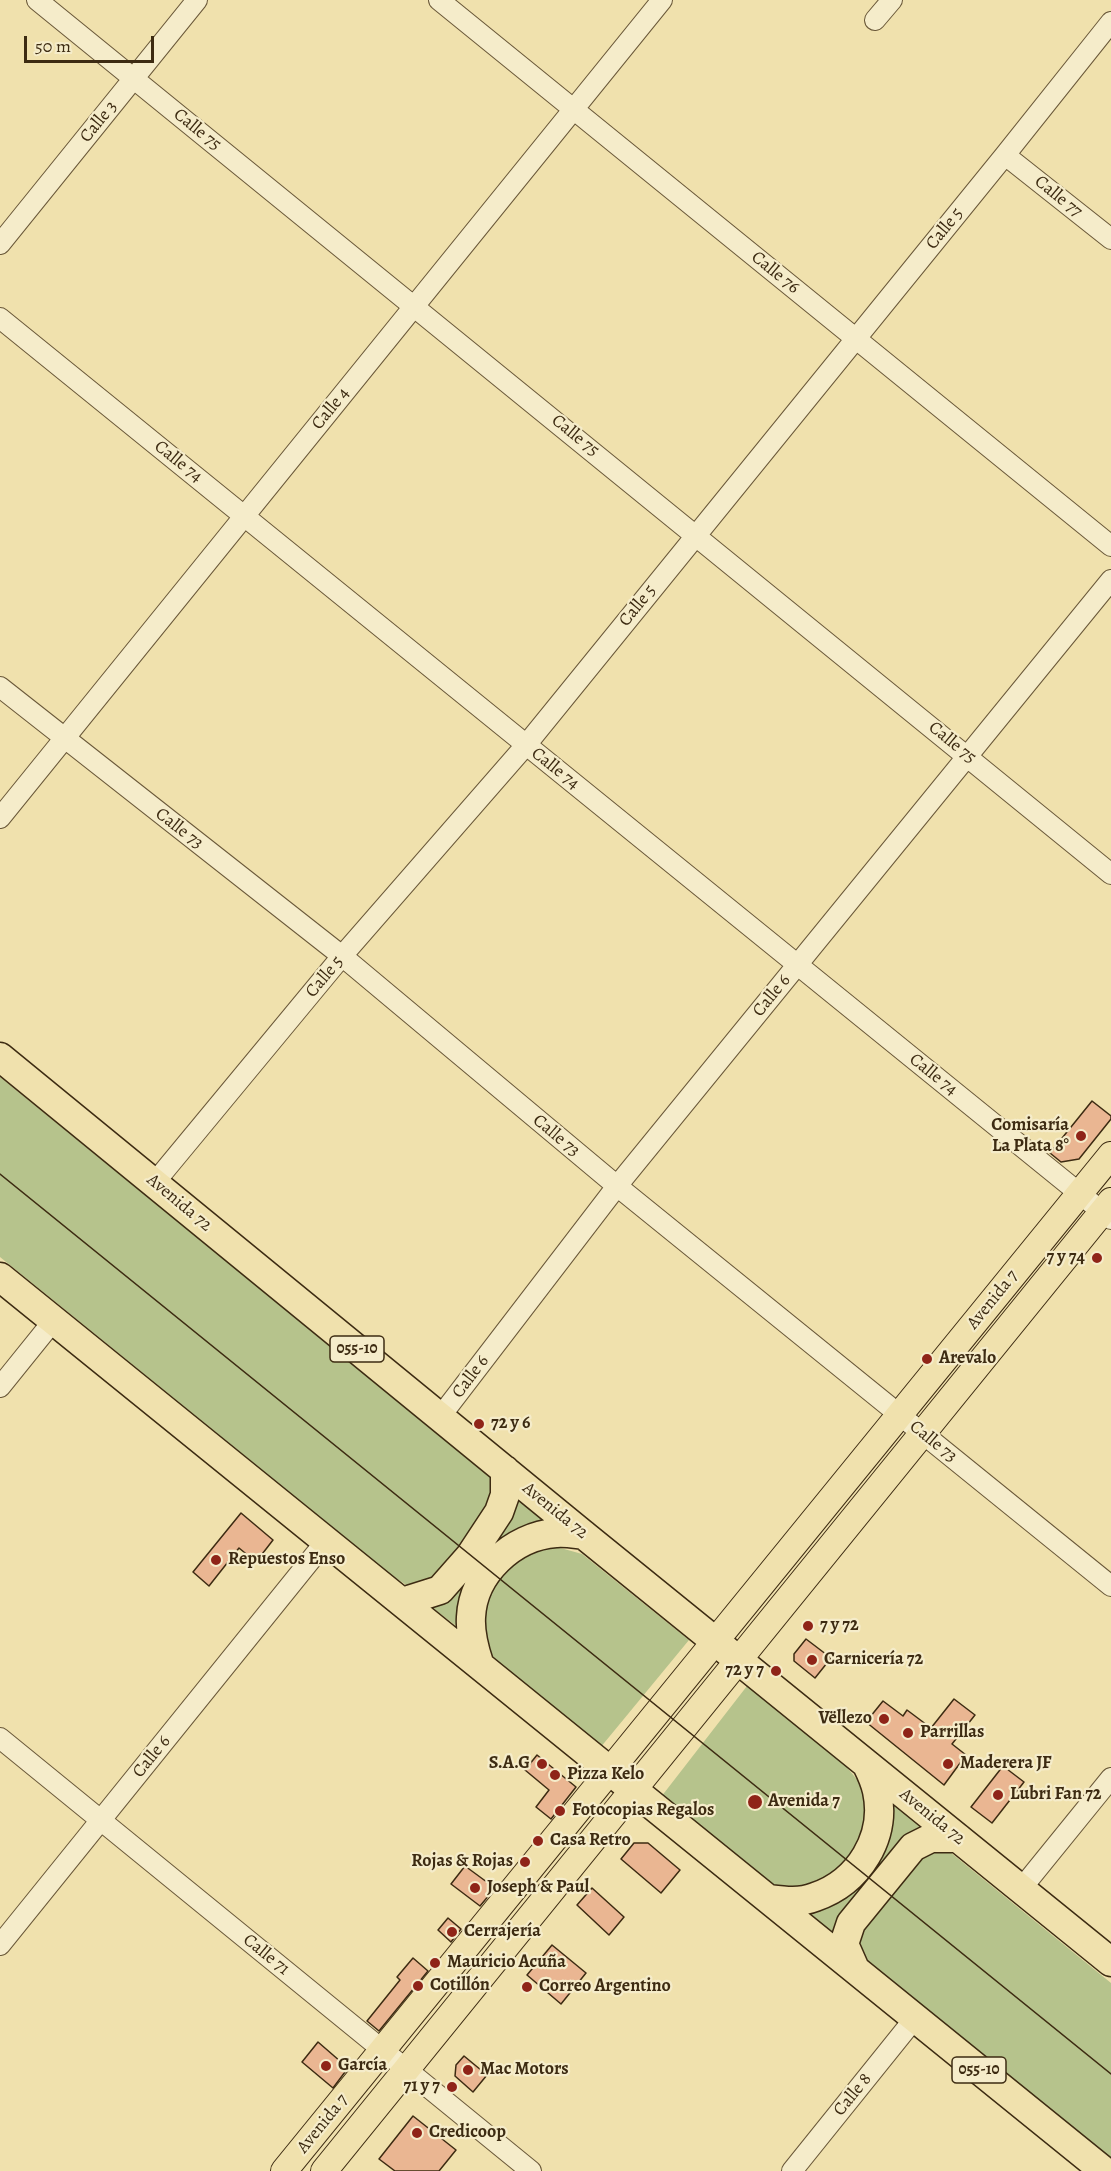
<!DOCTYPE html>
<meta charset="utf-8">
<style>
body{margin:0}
#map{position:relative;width:1111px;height:2171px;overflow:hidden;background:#f0e1ad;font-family:Alegreya,serif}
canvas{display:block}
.scale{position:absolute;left:24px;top:36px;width:130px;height:27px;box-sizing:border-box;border:3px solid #3d2b12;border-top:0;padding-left:8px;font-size:18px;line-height:21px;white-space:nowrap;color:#3d2b12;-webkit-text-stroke:4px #f5ecca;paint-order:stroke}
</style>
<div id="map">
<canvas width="1111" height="2171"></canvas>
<div class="scale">50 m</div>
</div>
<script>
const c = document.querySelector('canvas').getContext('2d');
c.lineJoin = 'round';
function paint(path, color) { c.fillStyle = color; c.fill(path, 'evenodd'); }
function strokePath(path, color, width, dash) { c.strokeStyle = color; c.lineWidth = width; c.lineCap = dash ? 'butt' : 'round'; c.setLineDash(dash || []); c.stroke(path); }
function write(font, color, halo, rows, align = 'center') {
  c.font = font + ' Alegreya,serif'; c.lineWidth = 4.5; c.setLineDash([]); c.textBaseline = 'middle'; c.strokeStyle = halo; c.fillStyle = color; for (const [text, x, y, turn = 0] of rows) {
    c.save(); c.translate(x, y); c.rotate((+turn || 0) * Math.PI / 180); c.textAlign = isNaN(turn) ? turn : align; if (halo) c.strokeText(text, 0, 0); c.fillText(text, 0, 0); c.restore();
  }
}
paint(new Path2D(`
 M0,1077l494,402 4,14 -62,90 -28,3 -14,-9 -394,-320z
 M516,1497l30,25c-12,4 -25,6 -36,12 -26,12 -50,47 -52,75 0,6 1,13 1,19l-33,-25z
 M557,1547l25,7 107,86 -89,108 -109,-93 -8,-16 5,-54 27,-30z
 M747,1686l98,79 14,17 7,22 -2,25 -11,26 -18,21 -46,15 -26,-7 -102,-87z
 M889,1799l35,31 -88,110 -35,-27 28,-8z
 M945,1848l166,135v183l-256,-208 -3,-24 68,-84z`), '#b6c38c');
const building = new Path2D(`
 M1092,1101l19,15v3l-32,40 -18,3 -11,-9z
 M241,1513l32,27 -17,22 -17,-14 -30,38 -16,-14z
 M806,1639l25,19 -16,20 -21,-17v-7z
 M954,1699l21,16 -23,29 14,11 -22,30 -78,-63 17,-21 20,15 4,-6 24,18z
 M537,1755l39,32 -25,32 -15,-12 13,-17 -24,-20z
 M1003,1766l21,16 -32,41 -21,-16z
 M634,1843h14l32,27 -19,23 -40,-34z
 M465,1866l30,22 -15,18 -29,-22z
 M592,1888l32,29 -15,18 -32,-30z
 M448,1918l13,11 -10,13 -13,-12z
 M552,1945l34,28 -25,31 -34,-29z
 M413,1958l15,13 -49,60 -12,-10 33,-41 -3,-3z
 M318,2042l30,26 -15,20 -31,-26z
 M464,2056l23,19 -14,17 -18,-16 1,-11z
 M413,2116l43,34 -17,21h-44l-16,-12z`);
paint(building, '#eab692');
strokePath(building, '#3d2b12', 1.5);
const minor = new Path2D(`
 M37,0l1074,874
 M439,0l672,546
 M875,20l17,-20
 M1005,155l106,84
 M0,244l197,-244
 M0,318l1111,901
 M0,687l342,269 275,230 494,400
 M0,818l662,-818
 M155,1182l187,-226 184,-211 479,-590 106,-133
 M0,1387l54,-67
 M440,1417l177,-231 494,-606
 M0,1738l531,433
 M1021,1889l90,-111
 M0,1945l326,-404
 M792,2171l123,-153`);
const major = new Path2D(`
 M284,2171l827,-1016
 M324,2171l787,-970`);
const highway = new Path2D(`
 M0,1057l584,478 527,427
 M0,1277l1104,894
 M402,1602l38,-12 30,-34 29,-44 6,-17v-25
 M479,1663c-5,-15 -9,-29 -8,-46 2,-44 42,-81 85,-84 9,-1 19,1 28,2
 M769,1899c16,2 31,4 46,-2 44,-15 72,-60 62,-106 -2,-9 -6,-18 -10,-26
 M855,1969l-11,-25 7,-21 62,-76 18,-9h27`);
strokePath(minor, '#6a5839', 22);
strokePath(major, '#3d2b12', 28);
strokePath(highway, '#3d2b12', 31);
strokePath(minor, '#f5ecca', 20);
strokePath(major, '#f0e1ad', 26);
strokePath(highway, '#f0e1ad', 28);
strokePath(new Path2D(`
 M0,1174l1111,900`), '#3d2b12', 1.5);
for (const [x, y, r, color] of [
 [1081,1136,6,"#8f2418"],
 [1097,1258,6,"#8f2418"],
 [927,1359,6,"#8f2418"],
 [479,1424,6,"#8f2418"],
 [216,1560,6,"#8f2418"],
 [808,1626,6,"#8f2418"],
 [812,1660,6,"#8f2418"],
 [776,1671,6,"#8f2418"],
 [884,1719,6,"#8f2418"],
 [908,1733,6,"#8f2418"],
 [542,1764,6,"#8f2418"],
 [948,1764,6,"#8f2418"],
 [555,1775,6,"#8f2418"],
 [998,1795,6,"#8f2418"],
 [755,1802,8,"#8f2418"],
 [560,1811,6,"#8f2418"],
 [538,1841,6,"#8f2418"],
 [525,1862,6,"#8f2418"],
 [475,1888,6,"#8f2418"],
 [452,1932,6,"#8f2418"],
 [435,1963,6,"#8f2418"],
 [418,1986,6,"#8f2418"],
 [527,1987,6,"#8f2418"],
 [326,2066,6,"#8f2418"],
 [468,2070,6,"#8f2418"],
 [452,2087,6,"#8f2418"],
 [417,2133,6,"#8f2418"]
]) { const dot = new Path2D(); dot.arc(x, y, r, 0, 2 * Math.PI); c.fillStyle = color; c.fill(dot); strokePath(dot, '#f5ecca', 2); }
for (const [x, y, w] of [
 [357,1349,54],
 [979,2070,54]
]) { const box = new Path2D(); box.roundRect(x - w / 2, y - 13, w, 26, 4.5); c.fillStyle = '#f5ecca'; c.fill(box); strokePath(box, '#3d2b12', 1.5); }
write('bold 16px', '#3d2b12', null, [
 ["055-10",357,1349],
 ["055-10",979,2070]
]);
write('18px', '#3d2b12', '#f5ecca', [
 ["Calle 3",99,122,-51],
 ["Calle 75",197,130,39],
 ["Calle 77",1058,197,39],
 ["Calle 5",945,229,-51],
 ["Calle 76",775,273,39],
 ["Calle 4",331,409,-51],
 ["Calle 75",575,436,39],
 ["Calle 74",178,462,39],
 ["Calle 5",638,606,-51],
 ["Calle 75",952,743,39],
 ["Calle 74",555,769,39],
 ["Calle 73",179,829,38],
 ["Calle 5",325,977,-50],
 ["Calle 6",772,996,-51],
 ["Calle 74",933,1075,39],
 ["Calle 73",556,1136,40],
 ["Avenida 72",179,1203,40],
 ["Avenida 7",993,1300,-51],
 ["Calle 6",471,1377,-53],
 ["Calle 73",933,1442,39],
 ["Avenida 72",555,1511,39],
 ["Calle 6",152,1757,-51],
 ["Avenida 72",932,1817,39],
 ["Calle 71",266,1955,39],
 ["Calle 8",853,2095,-51],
 ["Avenida 7",323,2124,-51]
]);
write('bold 18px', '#3d2b12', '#f5ecca', [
 ["Comisaría",1069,1126,"right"],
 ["La Plata 8°",1069,1147,"right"],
 ["7 y 74",1085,1258,"right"],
 ["Arevalo",939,1359],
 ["72 y 6",491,1424],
 ["Repuestos Enso",228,1560],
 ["7 y 72",820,1626],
 ["Carnicería 72",824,1660],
 ["72 y 7",764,1671,"right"],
 ["Vëllezo",872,1719,"right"],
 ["Parrillas",920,1733],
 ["S.A.G",530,1764,"right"],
 ["Maderera JF",960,1764],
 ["Pizza Kelo",567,1775],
 ["Lubri Fan 72",1010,1795],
 ["Avenida 7",768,1802],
 ["Fotocopias Regalos",572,1811],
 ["Casa Retro",550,1841],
 ["Rojas & Rojas",513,1862,"right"],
 ["Joseph & Paul",487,1888],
 ["Cerrajería",464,1932],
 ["Mauricio Acuña",447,1963],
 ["Cotillón",430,1986],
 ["Correo Argentino",539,1987],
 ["García",338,2066],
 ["Mac Motors",480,2070],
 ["71 y 7",440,2087,"right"],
 ["Credicoop",429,2133]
], 'left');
</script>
